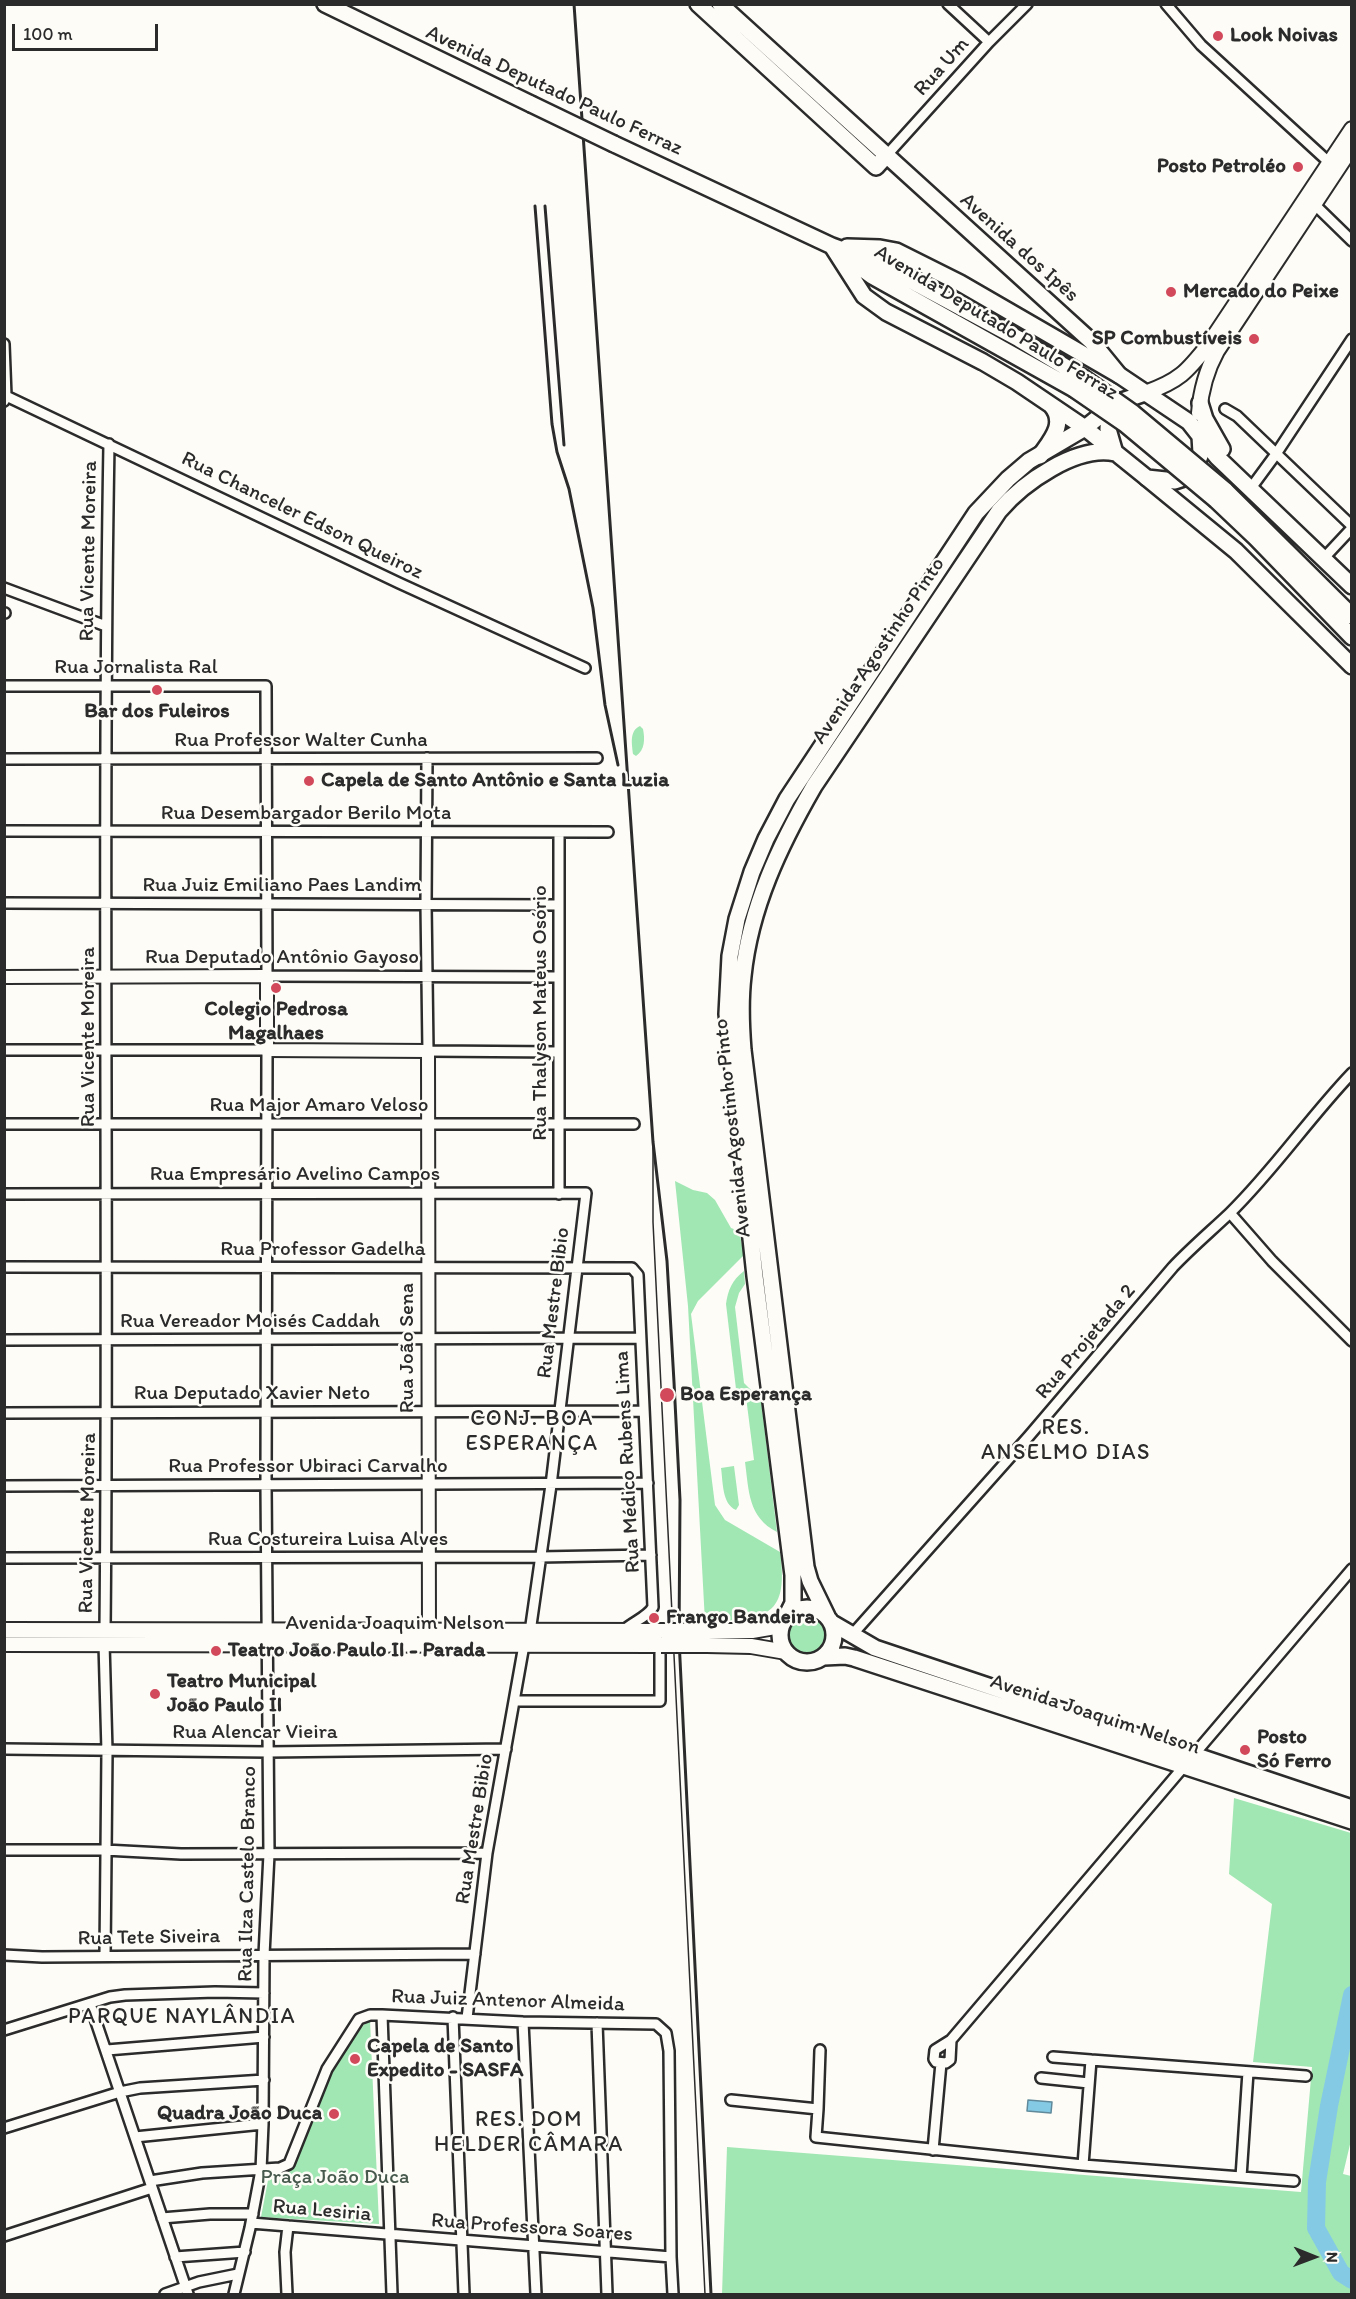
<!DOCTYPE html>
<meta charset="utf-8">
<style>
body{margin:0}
#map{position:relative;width:1356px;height:2299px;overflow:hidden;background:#fdfcf7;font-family:Itim,sans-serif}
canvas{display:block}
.frame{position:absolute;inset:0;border:6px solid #2b2b2b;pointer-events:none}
.north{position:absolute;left:1284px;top:2227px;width:60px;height:60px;-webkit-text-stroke:4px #fdfcf7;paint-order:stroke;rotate:91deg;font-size:16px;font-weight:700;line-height:24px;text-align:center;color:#2b2b2b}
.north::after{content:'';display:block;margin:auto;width:21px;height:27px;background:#2b2b2b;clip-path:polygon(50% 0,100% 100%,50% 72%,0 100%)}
.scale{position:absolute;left:12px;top:24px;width:146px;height:27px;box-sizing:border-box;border:3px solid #2b2b2b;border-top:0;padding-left:8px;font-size:18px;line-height:21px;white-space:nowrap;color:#2b2b2b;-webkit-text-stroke:4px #fdfcf7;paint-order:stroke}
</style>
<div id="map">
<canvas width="1356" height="2299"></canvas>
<div class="frame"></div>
<div class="north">N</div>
<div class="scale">100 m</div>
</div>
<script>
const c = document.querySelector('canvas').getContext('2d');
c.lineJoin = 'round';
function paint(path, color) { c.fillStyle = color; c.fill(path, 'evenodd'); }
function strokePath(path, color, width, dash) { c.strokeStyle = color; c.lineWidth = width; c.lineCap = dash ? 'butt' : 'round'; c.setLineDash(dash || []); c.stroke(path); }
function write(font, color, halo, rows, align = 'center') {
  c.font = font + ' Itim,sans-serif'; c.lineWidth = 5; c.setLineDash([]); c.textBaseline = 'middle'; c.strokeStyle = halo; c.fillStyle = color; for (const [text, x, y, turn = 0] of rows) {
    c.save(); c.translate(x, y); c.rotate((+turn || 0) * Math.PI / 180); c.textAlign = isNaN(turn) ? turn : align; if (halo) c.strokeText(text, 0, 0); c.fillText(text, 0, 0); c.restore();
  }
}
paint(new Path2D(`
 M640,726l3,3c2,10 2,21 -7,27l-3,-2c-1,-10 -4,-23 7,-28z
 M675,1181l18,9 14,3 8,7 16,28 8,3 5,24 -46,46 -7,13 24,191 10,15 55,32c10,70 -19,66 -75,70l-17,-316z
 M744,1271l1,13 -6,9 -4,14 9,76 17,17 16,132c-29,-15 -28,-41 -32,-70l9,-2 -9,-71h-9l-10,-85c2,-14 6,-24 18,-33z
 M734,1466l5,39 -3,5c-14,-6 -13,-28 -15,-42z
 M783 1635a23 23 0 1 1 46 0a23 23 0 1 1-46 0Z
 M1234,1798l117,35 1,303 -9,38 8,2v118h-629l5,-147 574,45 11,-125 -59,-5 19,-158 -43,-30z
 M370,2020l9,204 -118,-7 8,-42 13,-1 12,-6c15,-37 44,-127 76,-148z`), '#a1e7b3');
const water = new Path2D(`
 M1028,2100l24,2 -1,11 -24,-2z`);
paint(water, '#84cae5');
strokePath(water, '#608a9b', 1.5);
strokePath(new Path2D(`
 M1352,1995l-23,111 -12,76 -1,46 25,45 11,7`), '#84cae5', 18);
const minor = new Path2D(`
 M948,4l41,38
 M1166,4l35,41 132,121
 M886,156l103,-114 38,-38
 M1311,201l41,40
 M4,344l2,52 -2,5
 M4,395l395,188 186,85
 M1225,409l12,7 115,110
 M1251,488l25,-34 76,-115
 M1324,558l28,-30
 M4,588l102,38
 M4,613h1
 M4,686h262l1,290 292,1
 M427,758l-1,146 2,147 131,1
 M4,759l593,-1
 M4,831l604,1
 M559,832v362
 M4,903l555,2
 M4,1050h263l-1,435 3,369 -5,101 -1,169 -2,46 -11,58 -16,66
 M4,1124h630
 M4,1194l582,-1 -35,292 -21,147
 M1230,1213l42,48 80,80
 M4,1267l628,1 6,7 15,332c-5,10 -21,15 -30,24
 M4,1340l636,-2
 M4,1413l640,-2
 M4,1486l644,-3
 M4,1558l535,-1 112,-2
 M105,1630c4,-395 -3,-791 4,-1186
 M851,1636l178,-200 144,-169c18,-19 38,-36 57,-54 44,-43 79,-95 122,-140
 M104,1643l3,108 -2,205
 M514,1701h146v-48
 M4,1749l264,3 238,-3
 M4,1850h101l76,4 306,-1
 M4,1955l38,2 433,-3
 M90,2004l98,290
 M382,2015l10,279
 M453,2017l11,277
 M467,2018l20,-165 37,-208
 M523,2022l13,272
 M597,2023l10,271
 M4,2030l106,-33 15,-2 90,-3 49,1
 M951,2040l-1,20 -4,3 -10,-1 -2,-3 1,-9 16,-10 401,-471
 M107,2050l157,-13
 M1053,2057l38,3
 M1041,2078l48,5
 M731,2100l87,9 -2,28 267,28 8,-105 215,16
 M818,2109l2,-59
 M4,2128l116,-36 20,-4 124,-8
 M135,2137l128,-13
 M933,2150l8,-87
 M1083,2165l211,16
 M1241,2177l7,-105
 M150,2181l52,-8 78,-5 9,-4 38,-95 32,-50 11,-4h12l141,7 133,2 10,9 3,18 2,206 2,37
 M162,2218l48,-4h43
 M251,2223l420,34
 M4,2236l148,-48
 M175,2257l70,-5
 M165,2294l34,-12 39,-8
 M287,2294l-2,-42 3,-26`);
const tertiary = new Path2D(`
 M4,977l263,-1v74l161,1 1,588`);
const secondary = new Path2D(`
 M1145,393c34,-12 42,-21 64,-49l143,-215
 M1199,413c2,-24 7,-42 18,-62l135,-204
 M4,1630l658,1
 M707,1631h45l29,-5
 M4,1644l657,1
 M707,1645l44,1 35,6`);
const primary = new Path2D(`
 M698,4l178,163 10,-11
 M720,4l372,338 27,33 70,47 11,14 1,17 -6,16 -8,8 -12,4 -28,-3 -62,-50
 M1109,409l-1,20 7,24
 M780 1635a27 27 0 1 1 54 0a27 27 0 1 1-54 0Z
 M827,1616l-17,-35 -4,-14 -63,-517c-2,-25 -3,-49 0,-74 7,-69 37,-131 71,-190l185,-275c24,-28 77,-66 116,-58
 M786,1617l7,-14v-28l-38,-299 -28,-262 3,-58 7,-37 15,-47 14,-33 21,-40 189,-286 32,-34 21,-18 56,-33 31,-25 29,-10
 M832,1623l43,25 477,160
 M824,1657l21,-1 9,2 498,163`);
const trunk = new Path2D(`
 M325,4l206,100
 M614,144l218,102 46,17 141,76 63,38
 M832,246l32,50 22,16 97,50 34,20 68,46
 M847,247l33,1 16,3 64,32 159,92
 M846,257l26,19 202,113
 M1200,403l5,16 17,30
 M1200,436l17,21 135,129
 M1040,456c11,-16 27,-33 11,-51
 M1147,478l89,73 116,115
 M1225,490l127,126
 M1216,500l40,38 96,99`);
strokePath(minor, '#2b2b2b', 14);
strokePath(tertiary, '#2b2b2b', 16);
strokePath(secondary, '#2b2b2b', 18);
strokePath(primary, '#2b2b2b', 20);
strokePath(trunk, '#2b2b2b', 20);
strokePath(minor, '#fdfcf7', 9);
strokePath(tertiary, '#fdfcf7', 12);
strokePath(secondary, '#fdfcf7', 14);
strokePath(primary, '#fdfcf7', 15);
strokePath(trunk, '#fdfcf7', 15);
strokePath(new Path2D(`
 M653,1142v80l52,1072`), '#2b2b2b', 1.5);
strokePath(new Path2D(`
 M574,4l79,1138 14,119 7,121 6,118 -1,139 32,655
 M535,206l17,218 5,28 12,37 24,119 12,97 13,60
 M545,206l19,239`), '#2b2b2b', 3);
const secondaryBridge = new Path2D(`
 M662,1631h45
 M661,1645h46`);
const trunkBridge = new Path2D(`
 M531,104l83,40
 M1082,377l51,36 92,77
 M1074,389l51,35 91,76`);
strokePath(secondaryBridge, '#2b2b2b', 18, []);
strokePath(trunkBridge, '#2b2b2b', 20, []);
strokePath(secondaryBridge, '#fdfcf7', 14);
strokePath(trunkBridge, '#fdfcf7', 15);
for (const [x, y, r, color] of [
 [1218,36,6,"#d1495b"],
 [1298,167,6,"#d1495b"],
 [1171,292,6,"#d1495b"],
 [1254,339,6,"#d1495b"],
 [157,690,6,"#d1495b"],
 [309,781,6,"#d1495b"],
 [276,988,6,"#d1495b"],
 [667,1395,8,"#d1495b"],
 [654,1618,6,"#d1495b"],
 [216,1651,6,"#d1495b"],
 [155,1694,6,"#d1495b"],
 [1245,1750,6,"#d1495b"],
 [355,2059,6,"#d1495b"],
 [334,2114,6,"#d1495b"]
]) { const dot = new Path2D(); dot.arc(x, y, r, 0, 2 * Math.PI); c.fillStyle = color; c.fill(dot); strokePath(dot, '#fdfcf7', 2); }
write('bold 21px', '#2b2b2b', '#fdfcf7', [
 ["Look Noivas",1230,36],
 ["Posto Petroléo",1286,167,"right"],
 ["Mercado do Peixe",1183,292],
 ["SP Combustíveis",1242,339,"right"],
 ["Bar dos Fuleiros",157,712,"center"],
 ["Capela de Santo Antônio e Santa Luzia",321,781],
 ["Colegio Pedrosa",276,1010,"center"],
 ["Magalhaes",276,1034,"center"],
 ["Boa Esperança",680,1395],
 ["Frango Bandeira",666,1618],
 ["Teatro João Paulo II - Parada",228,1651],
 ["Teatro Municipal",167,1682],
 ["João Paulo II",167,1706],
 ["Posto",1257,1738],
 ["Só Ferro",1257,1762],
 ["Capela de Santo",367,2047],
 ["Expedito - SASFA",367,2071],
 ["Quadra João Duca",322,2114,"right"]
], 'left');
write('21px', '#2b2b2b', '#fdfcf7', [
 ["Rua Um",942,67,-48],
 ["Avenida Deputado Paulo Ferraz",554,91,25],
 ["Avenida dos Ipês",1019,248,42],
 ["Avenida Deputado Paulo Ferraz",996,323,31],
 ["Rua Chanceler Edson Queiroz",302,516,26],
 ["Rua Vicente Moreira",89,551,-89],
 ["Avenida Agostinho Pinto",879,651,-56],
 ["Rua Jornalista Ral",136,668],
 ["Rua Professor Walter Cunha",301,741],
 ["Rua Desembargador Berilo Mota",306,814],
 ["Rua Juiz Emiliano Paes Landim",282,886],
 ["Rua Deputado Antônio Gayoso",282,958],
 ["Rua Thalyson Mateus Osório",541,1013,-90],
 ["Rua Vicente Moreira",89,1037,-90],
 ["Rua Major Amaro Veloso",319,1106],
 ["Avenida Agostinho Pinto",733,1128,-96],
 ["Rua Empresário Avelino Campos",295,1175],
 ["Rua Professor Gadelha",323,1250],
 ["Rua Mestre Bibio",554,1303,-83],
 ["Rua Vereador Moisés Caddah",250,1322],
 ["Rua Projetada 2",1086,1342,-50],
 ["Rua João Sena",408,1348,-90],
 ["Rua Deputado Xavier Neto",252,1394],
 ["Rua Médico Rubens Lima",628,1462,-93],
 ["Rua Professor Ubiraci Carvalho",308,1467],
 ["Rua Vicente Moreira",88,1523,-89],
 ["Rua Costureira Luisa Alves",328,1540],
 ["Avenida Joaquim Nelson",395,1624],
 ["Avenida Joaquim Nelson",1095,1715,18],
 ["Rua Alencar Vieira",255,1733],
 ["Rua Mestre Bibio",475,1829,-81],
 ["Rua Ilza Castelo Branco",248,1874,-89],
 ["Rua Tete Siveira",149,1938,-1],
 ["Rua Juiz Antenor Almeida",508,2001,2],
 ["Rua Lesiria",322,2211,5],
 ["Rua Professora Soares",532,2228,4]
]);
write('21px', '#485a4d', '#fdfcf7', [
 ["Praça João Duca",335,2178]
]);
c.letterSpacing = '1.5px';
write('22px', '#2b2b2b', '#fdfcf7', [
 ["CONJ. BOA",532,1419],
 ["ESPERANÇA",532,1444],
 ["RES.",1066,1428],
 ["ANSELMO DIAS",1066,1453],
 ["PARQUE NAYLÂNDIA",182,2017],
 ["RES. DOM",529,2120],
 ["HELDER CÂMARA",529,2145]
]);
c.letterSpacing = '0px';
</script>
